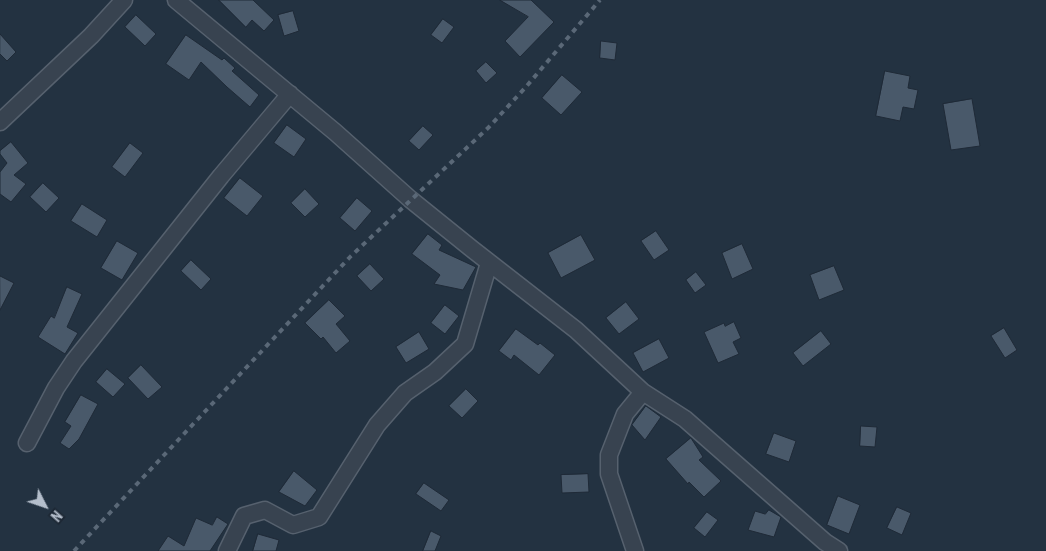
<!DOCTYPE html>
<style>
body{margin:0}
#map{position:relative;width:1046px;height:551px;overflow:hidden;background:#233241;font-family:"Roboto Condensed",sans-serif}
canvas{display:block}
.north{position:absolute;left:20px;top:481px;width:50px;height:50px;-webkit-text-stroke:4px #1d2835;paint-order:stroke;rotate:131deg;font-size:14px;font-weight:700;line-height:20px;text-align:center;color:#b4becb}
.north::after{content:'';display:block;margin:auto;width:18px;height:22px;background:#b4becb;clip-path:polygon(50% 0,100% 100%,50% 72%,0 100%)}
</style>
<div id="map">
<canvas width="1046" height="551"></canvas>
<div class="north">N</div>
</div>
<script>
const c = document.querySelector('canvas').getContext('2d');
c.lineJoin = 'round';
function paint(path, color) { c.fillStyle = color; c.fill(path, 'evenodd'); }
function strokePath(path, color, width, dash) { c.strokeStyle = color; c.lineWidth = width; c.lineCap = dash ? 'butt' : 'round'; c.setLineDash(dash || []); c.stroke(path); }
const building = new Path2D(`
 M219,0h34l21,20 -10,11 -12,-11 -6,7z
 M500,0h31l23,22 -34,35 -15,-16 23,-24z
 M293,11l6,20 -15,5 -6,-21z
 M136,15l20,19 -11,12 -20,-19z
 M443,19l11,8 -12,16 -11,-8z
 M0,34l16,18 -9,9 -7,-7z
 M186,35l36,25 2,-2 11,10 -3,3 27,24 -9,12 -23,-20 -26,-25 -12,18 -23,-16z
 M601,41l16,2 -2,17 -15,-2z
 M486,62l11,11 -11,10 -10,-12z
 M885,71l25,5 -2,12 10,2 -4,19 -11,-2 -3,14 -24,-5z
 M562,75l20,17 -21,23 -19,-17z
 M972,99l8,47 -29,4 -8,-46z
 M287,125l19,14 -12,18 -20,-14z
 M423,126l10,9 -14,15 -10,-9z
 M11,142l17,21 -14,12 12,9 -15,18 -11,-8v-22l7,-9 -7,-9v-3z
 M130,143l13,10 -18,24 -13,-10z
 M240,178l23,18 -16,20 -23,-18z
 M43,183l16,15 -13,14 -16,-15z
 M305,189l14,15 -14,13 -14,-14z
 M357,198l15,13 -17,20 -15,-13z
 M82,204l25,16 -10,17 -26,-16z
 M656,231l13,19 -15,10 -13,-19z
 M428,234l14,11 -3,5 37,17 -13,23 -29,-6 6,-9 -28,-21z
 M581,235l14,25 -34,18 -13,-25z
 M117,241l21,12 -16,27 -21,-12z
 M742,244l11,25 -21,10 -10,-26z
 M191,260l20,19 -10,11 -20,-19z
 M370,264l14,15 -13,12 -14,-15z
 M834,266l10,24 -25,10 -9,-25z
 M696,272l10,13 -11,8 -9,-13z
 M0,276l14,7 -14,27z
 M67,287l15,7 -15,33 11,6 -13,21 -27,-17 13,-21 3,2z
 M329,300l16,16 -9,8 14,17 -14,12 -13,-16 -2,2 -16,-16z
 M626,302l13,17 -20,15 -13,-16z
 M445,305l14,11 -14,18 -14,-11z
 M734,322l7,16 -8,4 6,12 -21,9 -14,-31 20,-9 1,3z
 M1004,328l13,22 -12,8 -14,-22z
 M516,329l22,16 2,-2 15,12 -16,20 -25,-20 -3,5 -12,-9z
 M821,331l10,13 -28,22 -10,-13z
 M419,332l10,17 -23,14 -10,-16z
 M659,339l10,19 -26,14 -10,-19z
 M141,365l21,22 -14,12 -20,-21z
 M107,369l18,15 -12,13 -17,-15z
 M466,389l12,12 -16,17 -13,-12z
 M81,395l17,9 -19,35 -10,10 -9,-6 11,-17 -6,-4z
 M646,406l15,11 -16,23 -13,-15z
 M861,426l16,1 -2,20 -15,-1z
 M774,433l22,8 -7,21 -23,-8z
 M691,438l12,19 -4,3 22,21 -17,16 -15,-15 -1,2 -22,-25z
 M294,471l23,19 -12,16 -26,-14z
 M588,474l1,18 -27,1 -1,-18z
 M424,483l25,17 -8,11 -25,-17z
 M838,496l22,9 -11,29 -22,-9z
 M897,507l14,6 -9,22 -15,-7z
 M769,510l12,7 -7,20 -26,-7 7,-19 10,3z
 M707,512l11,8 -13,17 -11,-9z
 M217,517l11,7 -18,27h-52l10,-15 16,10 12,-28 16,7z
 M431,531l10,5 -6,15h-12z
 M258,534l21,6 -3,11h-23z`);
paint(building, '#49596a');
strokePath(building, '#1f2a37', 1);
const minor = new Path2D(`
 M176,0l159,132 75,67 62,50 104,81 67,62 42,27 140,123 14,9
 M0,122l91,-86 33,-36
 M27,443l29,-55 18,-27 147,-185 69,-82
 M227,551l17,-35 21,-6 28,15 26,-8 58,-92 28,-32 30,-21 30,-28 24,-81
 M635,551l-26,-77v-19l16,-41 18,-22`);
strokePath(minor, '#56616e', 19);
strokePath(minor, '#384350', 16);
strokePath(new Path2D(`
 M74,551l277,-295 138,-129 36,-39 75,-88`), '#5a6877', 4, [5, 5]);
</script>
